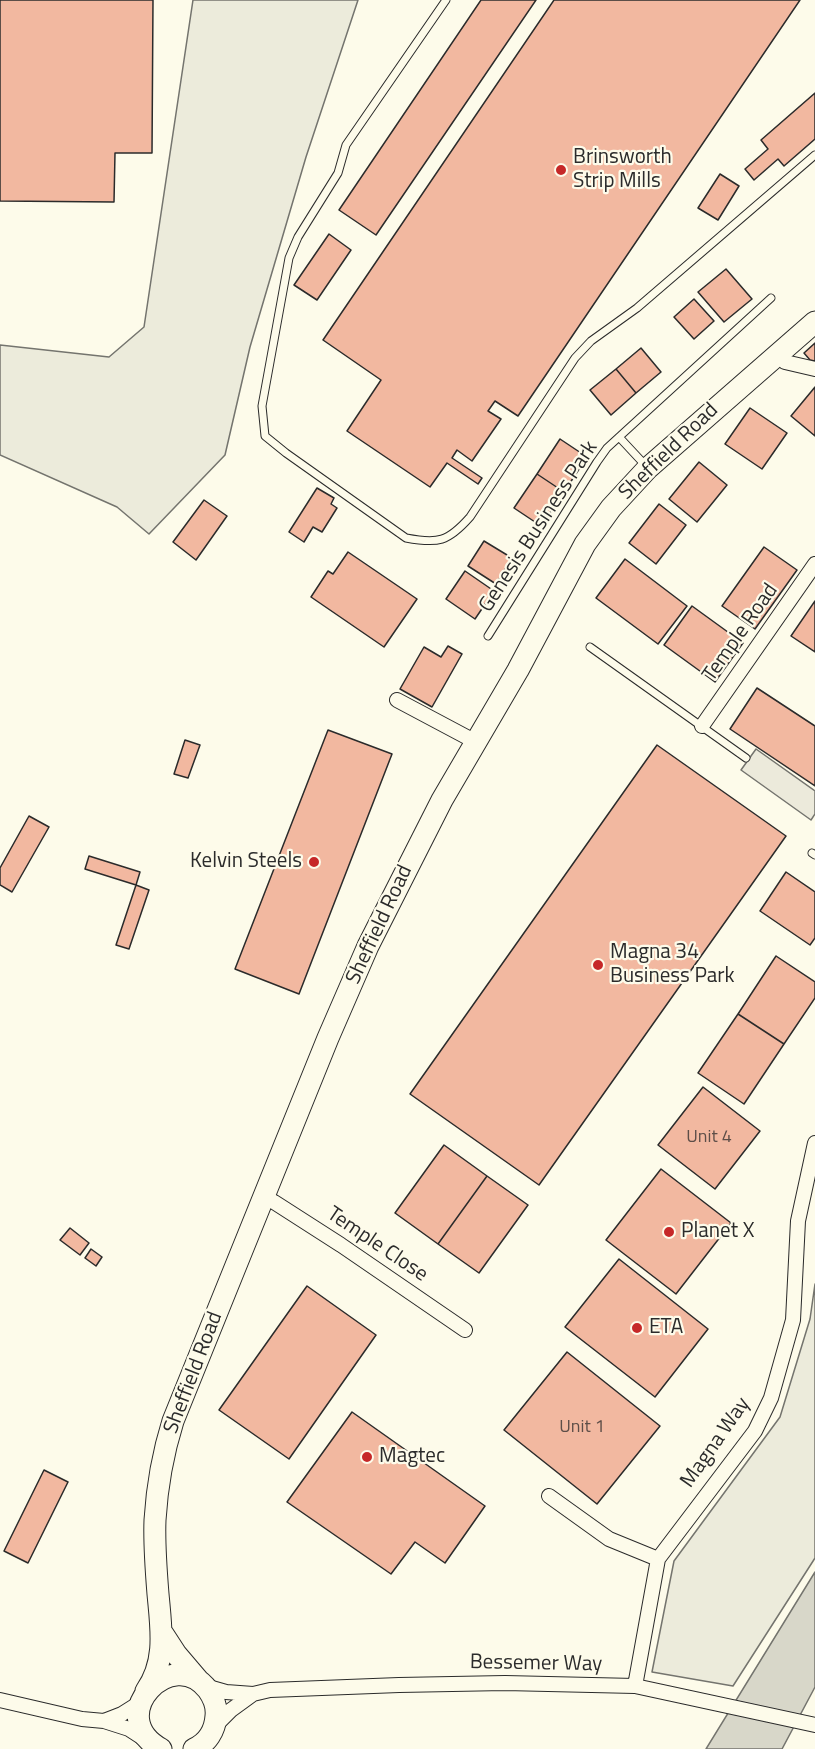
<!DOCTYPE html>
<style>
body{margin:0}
canvas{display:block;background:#fdfbea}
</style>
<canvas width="815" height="1749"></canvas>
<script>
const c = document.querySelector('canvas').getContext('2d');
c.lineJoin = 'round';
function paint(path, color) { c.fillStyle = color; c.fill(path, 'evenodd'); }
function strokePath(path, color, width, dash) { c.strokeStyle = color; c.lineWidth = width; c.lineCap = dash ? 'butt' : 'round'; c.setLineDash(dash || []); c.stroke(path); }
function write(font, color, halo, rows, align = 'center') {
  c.font = font + ' "Titillium Web",sans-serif'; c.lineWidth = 4.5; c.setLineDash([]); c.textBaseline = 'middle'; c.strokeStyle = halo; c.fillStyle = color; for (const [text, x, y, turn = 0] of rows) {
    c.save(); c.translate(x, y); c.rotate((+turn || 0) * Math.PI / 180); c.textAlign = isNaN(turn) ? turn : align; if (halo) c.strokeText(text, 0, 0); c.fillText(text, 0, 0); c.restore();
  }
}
const green = new Path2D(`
 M193,0h165l-52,157 -56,190 -25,108 -76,79 -32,-27 -117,-52v-110l109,12 35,-30z
 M815,1284v274l-82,128 -81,-14 22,-111 106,-144 30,-98z`);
paint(green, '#ecebdb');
strokePath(green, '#74746e', 1.5);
const parking = new Path2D(`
 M756,749l59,42v23l-4,6 -70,-50z`);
paint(parking, '#eceadb');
strokePath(parking, '#74746e', 1.5);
const water = new Path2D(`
 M815,1572v115l-33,62h-76z`);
paint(water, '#d8d7c9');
strokePath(water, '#74746e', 1.5);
const building = new Path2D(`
 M0,0h153l-1,153h-37l-1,49 -114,-1z
 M481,0h55l-160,235 -37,-25z
 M554,0h246l-282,416 -23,-15 -7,10 13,8 -29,42 -15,-11 -5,8 30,20 -4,6 -31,-21 -17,24 -83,-56 34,-51 -58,-40z
 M815,93v46l-31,27 -6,-7 -24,21 -9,-11 23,-20 -7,-9z
 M720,174l19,12 -21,34 -20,-12z
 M329,234l22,16 -34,50 -23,-15z
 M726,269l26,30 -28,23 -26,-30z
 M694,299l20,22 -20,18 -20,-22z
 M815,343v18l-5,-1 -6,-7z
 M641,348l20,24 -25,21 -20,-24z
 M616,369l20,24 -25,22 -21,-25z
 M815,387v49l-24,-20z
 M750,408l37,25 -25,36 -37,-25z
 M560,439l27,18 -23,35 -27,-18z
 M699,462l28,23 -30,37 -28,-23z
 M537,474l27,18 -23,34 -27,-18z
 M317,488l17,10 -3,6 6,4 -15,24 -9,-5 -9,15 -15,-10z
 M204,500l23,16 -31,44 -23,-18z
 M659,504l27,21 -30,39 -27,-21z
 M484,541l28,17 -16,26 -28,-18z
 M764,547l33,23 -42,59 -33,-23z
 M348,552l69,47 -33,48 -73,-50 17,-26 5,3z
 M625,559l62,47 -29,38 -62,-46z
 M465,571l29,20 -19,28 -29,-20z
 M815,601v51l-24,-16z
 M692,606l51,37 -28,39 -51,-37z
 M448,646l14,8 -30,53 -32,-18 24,-42 17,10z
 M757,688l58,38v60l-85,-57z
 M328,730l64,24 -93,240 -64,-25z
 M185,740l15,5 -12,33 -14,-4z
 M657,745l129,91 -247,349 -129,-91z
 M29,816l20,11 -37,65 -12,-7v-17z
 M89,856l51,16 -4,13 -51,-16z
 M786,872l29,20v46l-5,7 -50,-34z
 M136,885l13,5 -20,59 -13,-4z
 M776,956l39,26v16l-31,46 -46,-30z
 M738,1014l46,30 -40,60 -46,-31z
 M703,1087l57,44 -45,58 -57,-44z
 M444,1145l43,31 -49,68 -43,-31z
 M661,1169l70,54 -55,71 -70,-54z
 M487,1176l41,29 -49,68 -41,-29z
 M70,1228l19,15 -9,12 -20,-15z
 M91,1249l11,8 -6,9 -11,-8z
 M619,1259l89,70 -53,68 -90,-70z
 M307,1286l69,49 -87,124 -70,-49z
 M567,1352l93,74 -63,78 -93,-74z
 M352,1412l133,94 -40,57 -30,-21 -24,32 -104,-72z
 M44,1470l24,12 -40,81 -24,-12z`);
paint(building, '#f2b8a0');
strokePath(building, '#2b2b2b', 1.5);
const lane = new Path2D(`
 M446,0l-100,145 -8,28 -40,64 -9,21 -27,148 3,30 21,17 120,85c32,6 42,4 64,-21l105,-159 16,-17 46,-33 178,-153
 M619,437l27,29
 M488,636l109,-174 10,-14 164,-150
 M590,647l156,111
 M812,853l3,2`);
const street = new Path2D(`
 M779,354l6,8 30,7
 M397,700l79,42
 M702,726l113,-162
 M264,1197l10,5 67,43 124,85
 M549,1496l60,43 49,20
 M205,1686l21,6 27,2 -22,16 -17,17
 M635,1686l23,-127 97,-128 16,-33 22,-78 5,-99 17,-78
 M253,1694l17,-4 129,-5 106,-2 130,3 180,39
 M0,1700l82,19 22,2
 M141,1702l-19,12 -18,7 25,8 17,11`);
const primary = new Path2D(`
 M163,1634l13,20 23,27
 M146,1691c21,-30 15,-63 12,-97 -2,-25 -4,-49 -3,-74 2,-33 8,-67 18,-99l155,-383 40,-92 74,-146 76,-130 67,-126 26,-36 37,-40 167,-146
 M161,1749c-59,-33 12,-106 47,-59 5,7 9,17 8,26 -1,15 -9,27 -22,33`);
strokePath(lane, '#2b2b2b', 9);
strokePath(street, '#2b2b2b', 16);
strokePath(primary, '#2b2b2b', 23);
strokePath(lane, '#fdfbea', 7);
strokePath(street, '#fdfbea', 14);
strokePath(primary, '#fdfbea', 21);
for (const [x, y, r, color] of [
 [561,170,6,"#c62828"],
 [314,862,6,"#c62828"],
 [598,965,6,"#c62828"],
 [669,1232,6,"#c62828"],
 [637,1328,6,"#c62828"],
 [367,1457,6,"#c62828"]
]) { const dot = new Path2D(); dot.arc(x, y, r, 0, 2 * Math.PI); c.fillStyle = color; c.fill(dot); strokePath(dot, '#fdfbea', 2); }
write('18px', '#5d4e48', null, [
 ["Unit 4",709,1138],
 ["Unit 1",582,1428]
]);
write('21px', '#2b2b2b', '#fdfbea', [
 ["Brinsworth",573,158],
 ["Strip Mills",573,182],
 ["Kelvin Steels",302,862,"right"],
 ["Magna 34",610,953],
 ["Business Park",610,977],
 ["Planet X",681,1232],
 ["ETA",649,1328],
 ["Magtec",379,1457]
], 'left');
write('21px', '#2b2b2b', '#fdfbea', [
 ["Sheffield Road",669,452,-44],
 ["Genesis Business Park",539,527,-57],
 ["Temple Road",741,633,-55],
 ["Sheffield Road",380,925,-65],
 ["Temple Close",377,1245,34],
 ["Sheffield Road",194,1373,-69],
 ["Magna Way",716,1443,-55],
 ["Bessemer Way",536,1664,1]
]);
</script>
